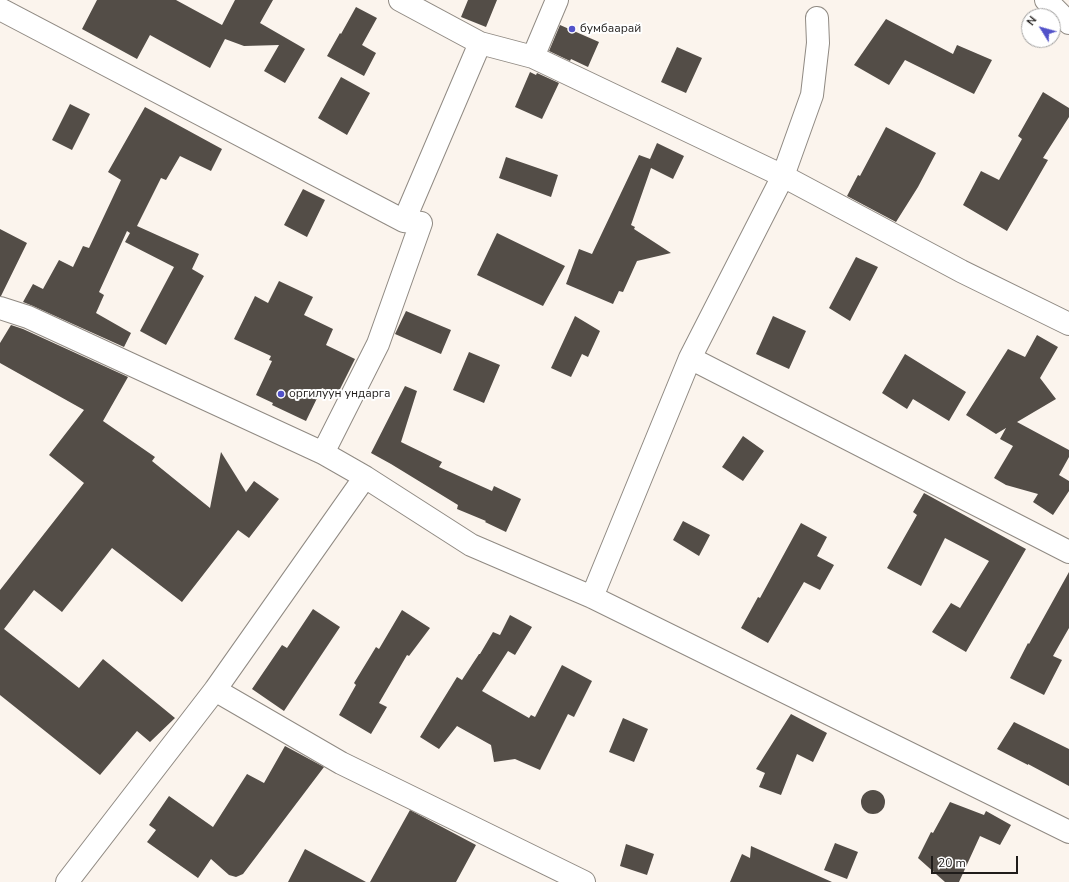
<!DOCTYPE html>
<meta charset="utf-8">
<style>
body{margin:0}
#map{position:relative;width:1069px;height:882px;overflow:hidden;background:#fbf4ed;font-family:"Nunito Sans",sans-serif}
canvas{display:block}
.north{position:absolute;left:1021px;top:8px;width:40px;height:40px;box-sizing:border-box;background:#fff;border:1px solid #a5a4a3;border-radius:50%;rotate:307deg;font-size:11px;font-weight:700;line-height:16px;text-align:center;color:#1f1c1a}
.north::after{content:'';display:block;margin:auto;width:14px;height:18px;background:#5252c9;clip-path:polygon(50% 0,100% 100%,50% 72%,0 100%)}
.scale{position:absolute;left:931px;top:856px;width:87px;height:18px;box-sizing:border-box;border:2px solid #1f1c1a;border-top:0;padding-left:5px;font-size:12px;line-height:14px;white-space:nowrap;color:#1f1c1a;-webkit-text-stroke:3px #fff;paint-order:stroke}
</style>
<div id="map">
<canvas width="1069" height="882"></canvas>
<div class="north">N</div>
<div class="scale">20 m</div>
</div>
<script>
const c = document.querySelector('canvas').getContext('2d');
c.lineJoin = 'round';
function paint(path, color) { c.fillStyle = color; c.fill(path, 'evenodd'); }
function strokePath(path, color, width, dash) { c.strokeStyle = color; c.lineWidth = width; c.lineCap = dash ? 'butt' : 'round'; c.setLineDash(dash || []); c.stroke(path); }
function write(font, color, halo, rows, align = 'center') {
  c.font = font + ' "Nunito Sans",sans-serif'; c.lineWidth = 4; c.setLineDash([]); c.textBaseline = 'middle'; c.strokeStyle = halo; c.fillStyle = color; for (const [text, x, y, turn = 0] of rows) {
    c.save(); c.translate(x, y); c.rotate((+turn || 0) * Math.PI / 180); c.textAlign = isNaN(turn) ? turn : align; if (halo) c.strokeText(text, 0, 0); c.fillText(text, 0, 0); c.restore();
  }
}
paint(new Path2D(`
 M97,0h79l46,25 13,-25h38l-13,23 45,26 -20,34 -21,-12 15,-26 -35,1 -19,-7 -15,29 -60,-33 -13,24 -55,-30z
 M468,0h29l-11,27 -25,-10z
 M356,7l21,11 -15,27 14,8 -12,23 -37,-20 13,-23 1,1z
 M886,19l67,35 4,-9 35,15 -18,34 -69,-34 -16,25 -35,-20z
 M560,25l39,17 -11,25 -17,-8 -1,2 -21,-10z
 M677,47l25,11 -16,35 -25,-11z
 M530,72l6,3 1,-2 22,10 -17,36 -27,-12z
 M341,77l29,16 -23,42 -29,-17z
 M1043,92l26,16v9l-26,41 5,2 -41,71 -44,-26 18,-34 18,9 23,-41 -4,-3z
 M70,104l20,10 -18,36 -20,-10z
 M145,107l77,42 -11,22 -31,-15 -14,24 -5,-2 -24,48 62,28 -7,15 12,7 -38,69 -26,-14 34,-64 -49,-25 5,-9 -3,-2 -28,61 5,3 -8,18 35,20 -7,14 -91,-41 -10,-4 10,-18 10,5 16,-29 14,7 10,-21 6,2 32,-68 -13,-8z
 M886,127l50,26 -18,34 -22,35 -49,-26 11,-21 2,1z
 M657,143l27,13 -11,23 -22,-11 -20,57 4,2 -1,2 37,24 -34,8 -14,31 -4,-1 -6,13 -47,-20 13,-35 13,5 47,-99 11,4z
 M506,157l52,18 -7,22 -52,-19z
 M303,189l22,11 -18,37 -23,-12z
 M0,229l27,14 -26,53h-1z
 M497,233l68,33 -22,40 -66,-31z
 M856,257l22,10 -28,54 -21,-13z
 M279,281l34,16 -9,18 29,14 -7,16 29,14 -18,36 -15,-7 -16,33 -34,-16 1,-2 -17,-8 16,-34 -3,-1 2,-4 -37,-17 21,-43 13,7z
 M406,311l45,19 -10,24 -46,-20z
 M575,316l25,15 -12,26 -6,-3 -11,23 -20,-9z
 M773,316l33,15 -17,38 -33,-15z
 M11,325l12,4 105,48 -25,44 52,36 -3,4 58,47 11,-56 25,40 8,-11 25,18 -30,39 -11,-8 -56,72 -70,-54 -50,64 -28,-22 -30,39 75,59 24,-29 72,59 -25,24 -13,-11 -37,44 -100,-80v-105l84,-107 -35,-28 35,-45 -84,-47v-20z
 M1037,335l21,12 -18,31 16,21 -39,23 52,28v7l-10,18 10,6v10l-16,24 -20,-13 5,-8 -32,-9 -12,-7 19,-32 -13,-7 6,-11 -10,6 -30,-19 42,-66 17,8z
 M469,352l31,13 -16,38 -31,-13z
 M905,354l61,38 -17,29 -36,-22 -6,10 -25,-16z
 M405,386l12,5 -16,51 41,20 -3,5 53,24 2,-5 27,13 -15,33 -21,-10 1,-1 -29,-12 1,-4 -67,-41 -20,-11z
 M743,436l21,15 -21,30 -21,-14z
 M924,493l102,56 -60,103 -34,-20 19,-29 9,5 29,-47 -44,-23 -24,48 -34,-18 30,-53 -4,-3z
 M683,521l27,14 -11,21 -26,-16z
 M801,523l26,14 -10,19 17,9 -14,25 -16,-8 -36,61 -27,-15 17,-31 2,1z
 M1069,572v56l-16,28 9,4 -18,35 -34,-17 18,-35 1,1z
 M313,609l27,18 -56,84 -32,-22 30,-44 5,3z
 M402,610l28,18 -21,28 -2,-1 -28,48 8,4 -16,27 -32,-19 17,-30 -2,-2 22,-36 3,2z
 M510,615l22,12 -17,28 -7,-4 -26,40 47,27 2,-3 4,2 27,-52 30,16 -18,36 -6,-3 -28,56 -25,-11 -21,3 -3,-17 -34,-19 -18,23 -19,-12 37,-60 5,3 17,-26h1l13,-22 7,3z
 M791,714l36,19 -14,29 -16,-8 -16,41 -22,-8 6,-14 -9,-4z
 M623,718l25,11 -14,33 -25,-10z
 M1014,722l55,27v37l-41,-22v1l-31,-16z
 M285,746l39,21 -81,107 -7,3 -7,-2 -18,-16 -13,19 -51,-36 9,-12 -7,-5 20,-29 44,31 34,-53 17,9z
 M861 802a12 12 0 1 1 24 0a12 12 0 1 1-24 0Z
 M950,802l34,13 2,-4 25,14 -11,20 -20,-9 -21,46h-14l-27,-24 13,-26 2,1z
 M410,810l66,35 -20,37h-86z
 M835,843l23,9 -11,27 -23,-9z
 M626,844l28,10 -7,21 -27,-9z
 M751,846l81,36h-102l12,-28 8,4z
 M305,849l61,33h-78z`), '#534d47');
const minor = new Path2D(`
 M400,0l80,43 53,14 250,119 29,-81 6,-52 -1,-25
 M1046,0l23,23
 M0,9l404,212 17,2 -43,121 -55,109
 M533,57l24,-57
 M404,221l76,-178
 M0,308l28,9 295,136 42,24
 M690,358l379,194
 M592,597l98,-239 93,-182 178,95 108,53
 M215,690l126,73 243,119
 M67,882l148,-192 150,-213 106,68 121,52 477,235`);
strokePath(minor, '#908a83', 24);
strokePath(minor, '#fff', 22);
for (const [x, y, r, color] of [
 [572,29,4,"#5252c9"],
 [281,394,4,"#5252c9"]
]) { const dot = new Path2D(); dot.arc(x, y, r, 0, 2 * Math.PI); c.fillStyle = color; c.fill(dot); strokePath(dot, '#fff', 1.5); }
write('12px', '#1f1c1a', '#fff', [
 ["бумбаарай",580,29],
 ["оргилуун ундарга",289,394]
], 'left');
</script>
